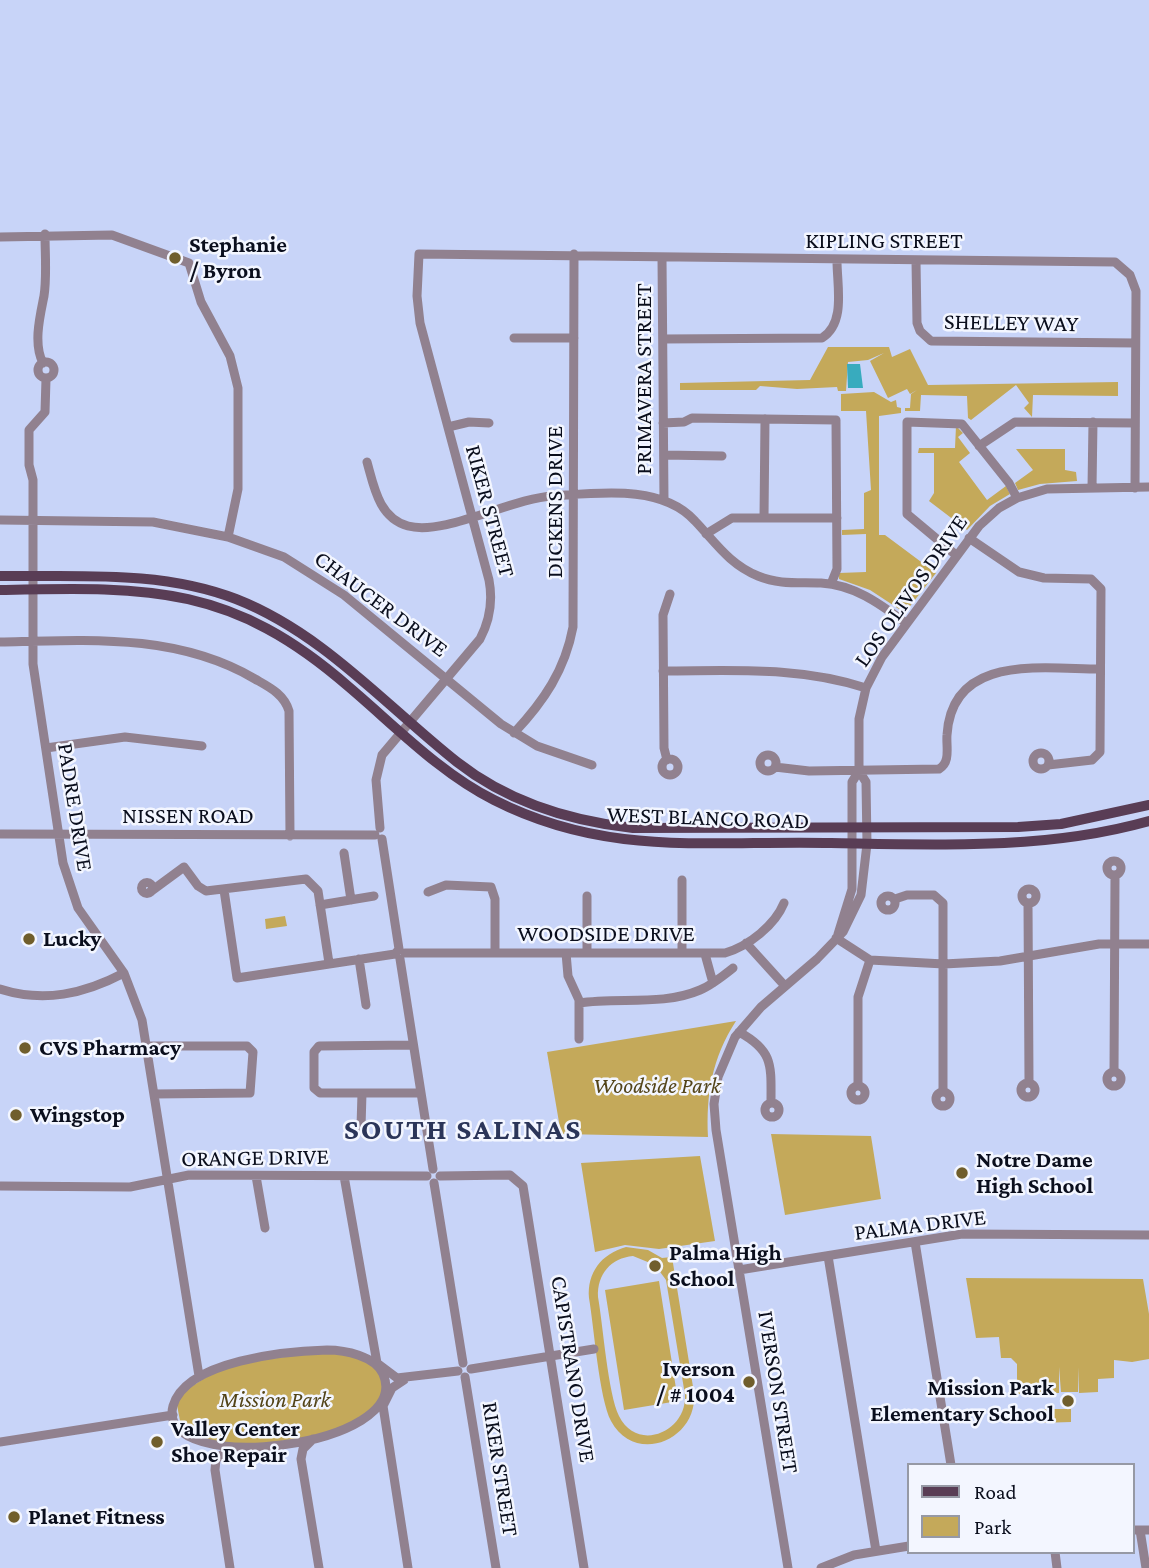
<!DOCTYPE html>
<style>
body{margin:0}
#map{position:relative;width:1149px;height:1568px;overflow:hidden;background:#c8d4f8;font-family:"Crimson Pro",serif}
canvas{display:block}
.legend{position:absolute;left:907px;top:1463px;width:228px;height:91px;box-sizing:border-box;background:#f3f6ff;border:2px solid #9699a5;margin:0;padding:9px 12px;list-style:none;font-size:21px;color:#0a0e1d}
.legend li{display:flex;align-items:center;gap:14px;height:35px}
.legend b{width:35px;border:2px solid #9699a5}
</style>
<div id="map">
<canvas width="1149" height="1568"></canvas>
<ul class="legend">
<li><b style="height:9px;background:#593d55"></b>Road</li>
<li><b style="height:19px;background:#c4a95a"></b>Park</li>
</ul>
</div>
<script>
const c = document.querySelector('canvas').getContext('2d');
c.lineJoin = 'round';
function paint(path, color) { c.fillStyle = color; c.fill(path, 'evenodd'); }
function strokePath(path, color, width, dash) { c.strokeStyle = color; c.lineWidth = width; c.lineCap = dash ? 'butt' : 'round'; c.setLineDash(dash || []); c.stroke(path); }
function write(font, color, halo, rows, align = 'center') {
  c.font = font + ' "Crimson Pro",serif'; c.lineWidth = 5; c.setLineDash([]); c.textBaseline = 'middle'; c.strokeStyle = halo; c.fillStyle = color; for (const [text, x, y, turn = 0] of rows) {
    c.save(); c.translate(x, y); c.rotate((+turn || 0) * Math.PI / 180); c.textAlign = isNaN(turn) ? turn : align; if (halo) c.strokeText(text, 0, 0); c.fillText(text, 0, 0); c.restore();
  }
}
paint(new Path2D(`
 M828,347h61l3,10 18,-8 18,36 190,-3v14l-85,-1 -1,22 -8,-9 5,-5 -13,-18 -45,35 -3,-2 -1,-22 -46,-1 -1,16h-15v-3h5l1,-14 6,-4 -7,4 -3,-5 -19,9 -18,-37 14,-8 -16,7 -20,2 -2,29h-8l-1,-4 -40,2 -37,-3 -4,4h-76v-7l130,-3z
 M874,392l17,10 5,-2 1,7 4,1v5l-22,3v119h6l51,38 -29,37 -5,1 -32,-21 -31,-11v-6l27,-1v-38l-24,1v-5l22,-1v-36l7,-3 -5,-79h-25v-17z
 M956,426l7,7 -5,4 12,16 -11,9 28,38 19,-14 4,8 -20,12 -23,24 -38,-29 5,-8v-40h-16l1,-5h36z
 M1016,449h49v21l11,2 1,9 -37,3 -22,6 -3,-7 18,-13z
 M285,916l2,10 -21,3 -1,-10z
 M736,1021c-24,37 -30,73 -28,116l-147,-3 -14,-82z
 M771,1134l100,2 10,63 -96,16z
 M700,1156l15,85 -56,8 -34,-4 -30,7 -14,-89z
 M626,1247l22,3 14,8 10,-1 22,136c4,47 -59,73 -83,28 -12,-23 -17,-94 -22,-123 -2,-25 12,-44 37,-51zM633,1256l22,9 11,15 19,115c2,37 -48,58 -66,21 -11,-22 -16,-91 -21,-119 -1,-23 13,-39 35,-41z
 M966,1278l177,1 6,35v45l-17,3 -18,-2v18l-16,1v13l-19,1 -1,-26v25h-17l-2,-25v26l-42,1v-30l-6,-6h-10l-2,-21 -23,1z
 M659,1281l19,120 -54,9 -19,-120z
 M336,1350l44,17 4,32 -40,32 -112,18 -50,-18 -6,-31 4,-6 45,-29z
 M1039,1409h32v13l-32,1z`), '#c4a95a');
paint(new Path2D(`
 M847,364h13l3,24h-15z`), '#38abbe');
strokePath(new Path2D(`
 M0,237l112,-2 77,28 12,39 29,54 8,32v101l-10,48
 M662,258l2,242
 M916,261l1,62 3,8 11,10 204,2
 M514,338h60
 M663,339l159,-1c24,-15 15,-52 15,-77
 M38 370a8 8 0 1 1 16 0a8 8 0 1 1-16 0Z
 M43,363c-10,-19 -3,-47 1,-67 3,-19 1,-42 1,-62
 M46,379l-1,33 -16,18v35l4,15v184l30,199 15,45 46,65 18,47 57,356
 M663,423l21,-1 8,-4 144,2 1,149 -6,15
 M448,427l21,-5 20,1
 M979,446l36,-24 119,1
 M664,455l58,1
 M367,462c7,25 12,56 41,64 37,10 104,-28 145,-30 45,-3 109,-12 142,25 21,22 34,43 63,55 22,9 41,6 63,7 34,2 59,21 85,40
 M1092,488l1,-66
 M764,518l1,-99
 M0,520l153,2 75,15 56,20 60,38 157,129 36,22 55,19
 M706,534l26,-16h105
 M969,538l50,34 25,6 47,1 10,10 -1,163 -8,8 -44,5
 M956,555l-49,-41v-92l55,2 47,59 8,15
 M0,642c87,-2 177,-9 255,37 14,8 29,15 34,32l1,125
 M663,671c70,0 136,-5 203,17
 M514,733c30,-32 51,-63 59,-106l1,-373
 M46,748l79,-11 77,9
 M1033 761a8 8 0 1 1 16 0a8 8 0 1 1-16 0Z
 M760 763a8 8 0 1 1 16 0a8 8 0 1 1-16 0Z
 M662 767a8 8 0 1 1 16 0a8 8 0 1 1-16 0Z
 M667,760l-3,-12 -1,-133 7,-21
 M775,767l34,4 130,-2c12,-7 7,-22 8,-34 5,-82 96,-66 153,-66
 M380,828l-4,-48 6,-25 98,-116c10,-19 13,-38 9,-59l-69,-257 -3,-27 2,-42 696,8 15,13 6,16 -1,197
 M0,834l375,1
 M382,839l17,110
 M344,853l7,47
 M1107 868a7 7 0 1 1 14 0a7 7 0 1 1-14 0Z
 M141.5 888a5.5 5.5 0 1 1 11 0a5.5 5.5 0 1 1-11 0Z
 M1022 896a7 7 0 1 1 14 0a7 7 0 1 1-14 0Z
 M224,890l13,88 158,-24 4,-5
 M150,892l34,-25 14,19 8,5 100,-12 12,12 11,72
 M428,892l18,-7 45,2 4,12v53
 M881 903a7 7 0 1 1 14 0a7 7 0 1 1-14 0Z
 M587,896v57
 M895,899l12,-4h27l9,8v188
 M1028,903l1,179
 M320,905l54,-9
 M838,934l14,-45v-107l7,-11
 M836,938l34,22 74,4 56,-3 99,-17h50
 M746,943l39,43
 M682,952v-72
 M405,953h320c24,-7 50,-28 59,-50
 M566,953l2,23 11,24v39
 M705,954l8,29
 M359,959l7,46
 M400,959l33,210
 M0,989c44,14 84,5 124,-16
 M579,1003c40,-6 84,3 121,-13 12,-5 23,-14 33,-22
 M739,1032c35,19 32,34 32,71
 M413,1045l-94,1 -5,6v36l6,5h101
 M147,1046h100l6,6 -3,41 -96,1
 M1107 1079a7 7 0 1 1 14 0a7 7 0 1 1-14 0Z
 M1114,1072l1,-197
 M1021 1090a7 7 0 1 1 14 0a7 7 0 1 1-14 0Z
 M858,1085v-88l12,-37
 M851 1093a7 7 0 1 1 14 0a7 7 0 1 1-14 0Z
 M936 1099a7 7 0 1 1 14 0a7 7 0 1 1-14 0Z
 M765 1110a7 7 0 1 1 14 0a7 7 0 1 1-14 0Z
 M361,1127l1,-34
 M256,1176l9,52
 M344,1176l33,187 20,15 61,-7
 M440,1176l70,-1 13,11 61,382
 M434,1183l29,180
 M0,1186l130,1 59,-12 238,1
 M915,1242l36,223
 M828,1256l48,295
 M739,1270l223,-36 187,1
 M327,1350c18,0 48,6 56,24 33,74 -229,104 -210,32 13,-46 115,-55 154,-56z
 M471,1369l123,-20
 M465,1377l31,191
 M404,1380l-12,8 -9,18 25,162
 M313,1439l-10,10 -2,10 18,109
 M0,1442l173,-27
 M230,1449l-14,10 -1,11 15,98
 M1133,1530h16
 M1140,1530l6,38
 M1055,1552l2,16
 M788,1568l-72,-438 -2,-26 4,-27 17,-40 26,-30 56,-48 26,-27 18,-37 6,-51 -1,-62 -7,-11v-52l7,-31 16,-31 97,-131 20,-18 18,-10 30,-9 102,-2
 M821,1568l33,-13 55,-9`), '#91818f', 9);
strokePath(new Path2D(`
 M0,576c79,1 161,-6 236,23 87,34 149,106 221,163 51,40 113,59 176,66l385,-1 43,-3 88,-19
 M0,590c149,-3 231,-6 349,97 46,39 91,86 145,113 114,58 216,40 337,43 107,2 215,7 318,-22`), '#593d55', 10);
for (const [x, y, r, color] of [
 [175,258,7,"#705e2c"],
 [29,939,7,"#705e2c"],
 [25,1048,7,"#705e2c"],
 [16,1115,7,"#705e2c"],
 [962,1173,7,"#705e2c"],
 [655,1266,7,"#705e2c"],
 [749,1382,7,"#705e2c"],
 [1068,1401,7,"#705e2c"],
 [157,1442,7,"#705e2c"],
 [14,1517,7,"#705e2c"]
]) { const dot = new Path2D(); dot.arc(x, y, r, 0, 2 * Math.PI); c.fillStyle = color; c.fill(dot); strokePath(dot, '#f3f6ff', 2.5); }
write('23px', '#0a0e1d', '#f3f6ff', [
 ["KIPLING STREET",884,241],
 ["SHELLEY WAY",1011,323,1],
 ["PRIMAVERA STREET",644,379,-90],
 ["DICKENS DRIVE",555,502,-90],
 ["RIKER STREET",490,511,75],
 ["LOS OLIVOS DRIVE",911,591,-55],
 ["CHAUCER DRIVE",381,604,37],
 ["PADRE DRIVE",75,807,81],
 ["NISSEN ROAD",188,816],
 ["WEST BLANCO ROAD",708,818,2],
 ["WOODSIDE DRIVE",606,934],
 ["ORANGE DRIVE",255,1158,-1],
 ["PALMA DRIVE",920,1225,-7],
 ["CAPISTRANO DRIVE",573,1369,81],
 ["IVERSON STREET",778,1392,81],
 ["RIKER STREET",500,1469,81]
]);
write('bold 23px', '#0a0e1d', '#f3f6ff', [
 ["Stephanie",189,245],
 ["/ Byron",189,271],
 ["Lucky",43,939],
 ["CVS Pharmacy",39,1048],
 ["Wingstop",30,1115],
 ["Notre Dame",976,1160],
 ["High School",976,1186],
 ["Palma High",669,1253],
 ["School",669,1279],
 ["Iverson",735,1369,"right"],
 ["/ # 1004",735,1395,"right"],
 ["Mission Park",1054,1388,"right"],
 ["Elementary School",1054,1414,"right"],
 ["Valley Center",171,1429],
 ["Shoe Repair",171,1455],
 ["Planet Fitness",28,1517]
], 'left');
write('italic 23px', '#534419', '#f3f6ff', [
 ["Woodside Park",657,1086],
 ["Mission Park",275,1400]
]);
c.letterSpacing = '2px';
write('bold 30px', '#2b3559', '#f3f6ff', [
 ["SOUTH SALINAS",463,1130]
]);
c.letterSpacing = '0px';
</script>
